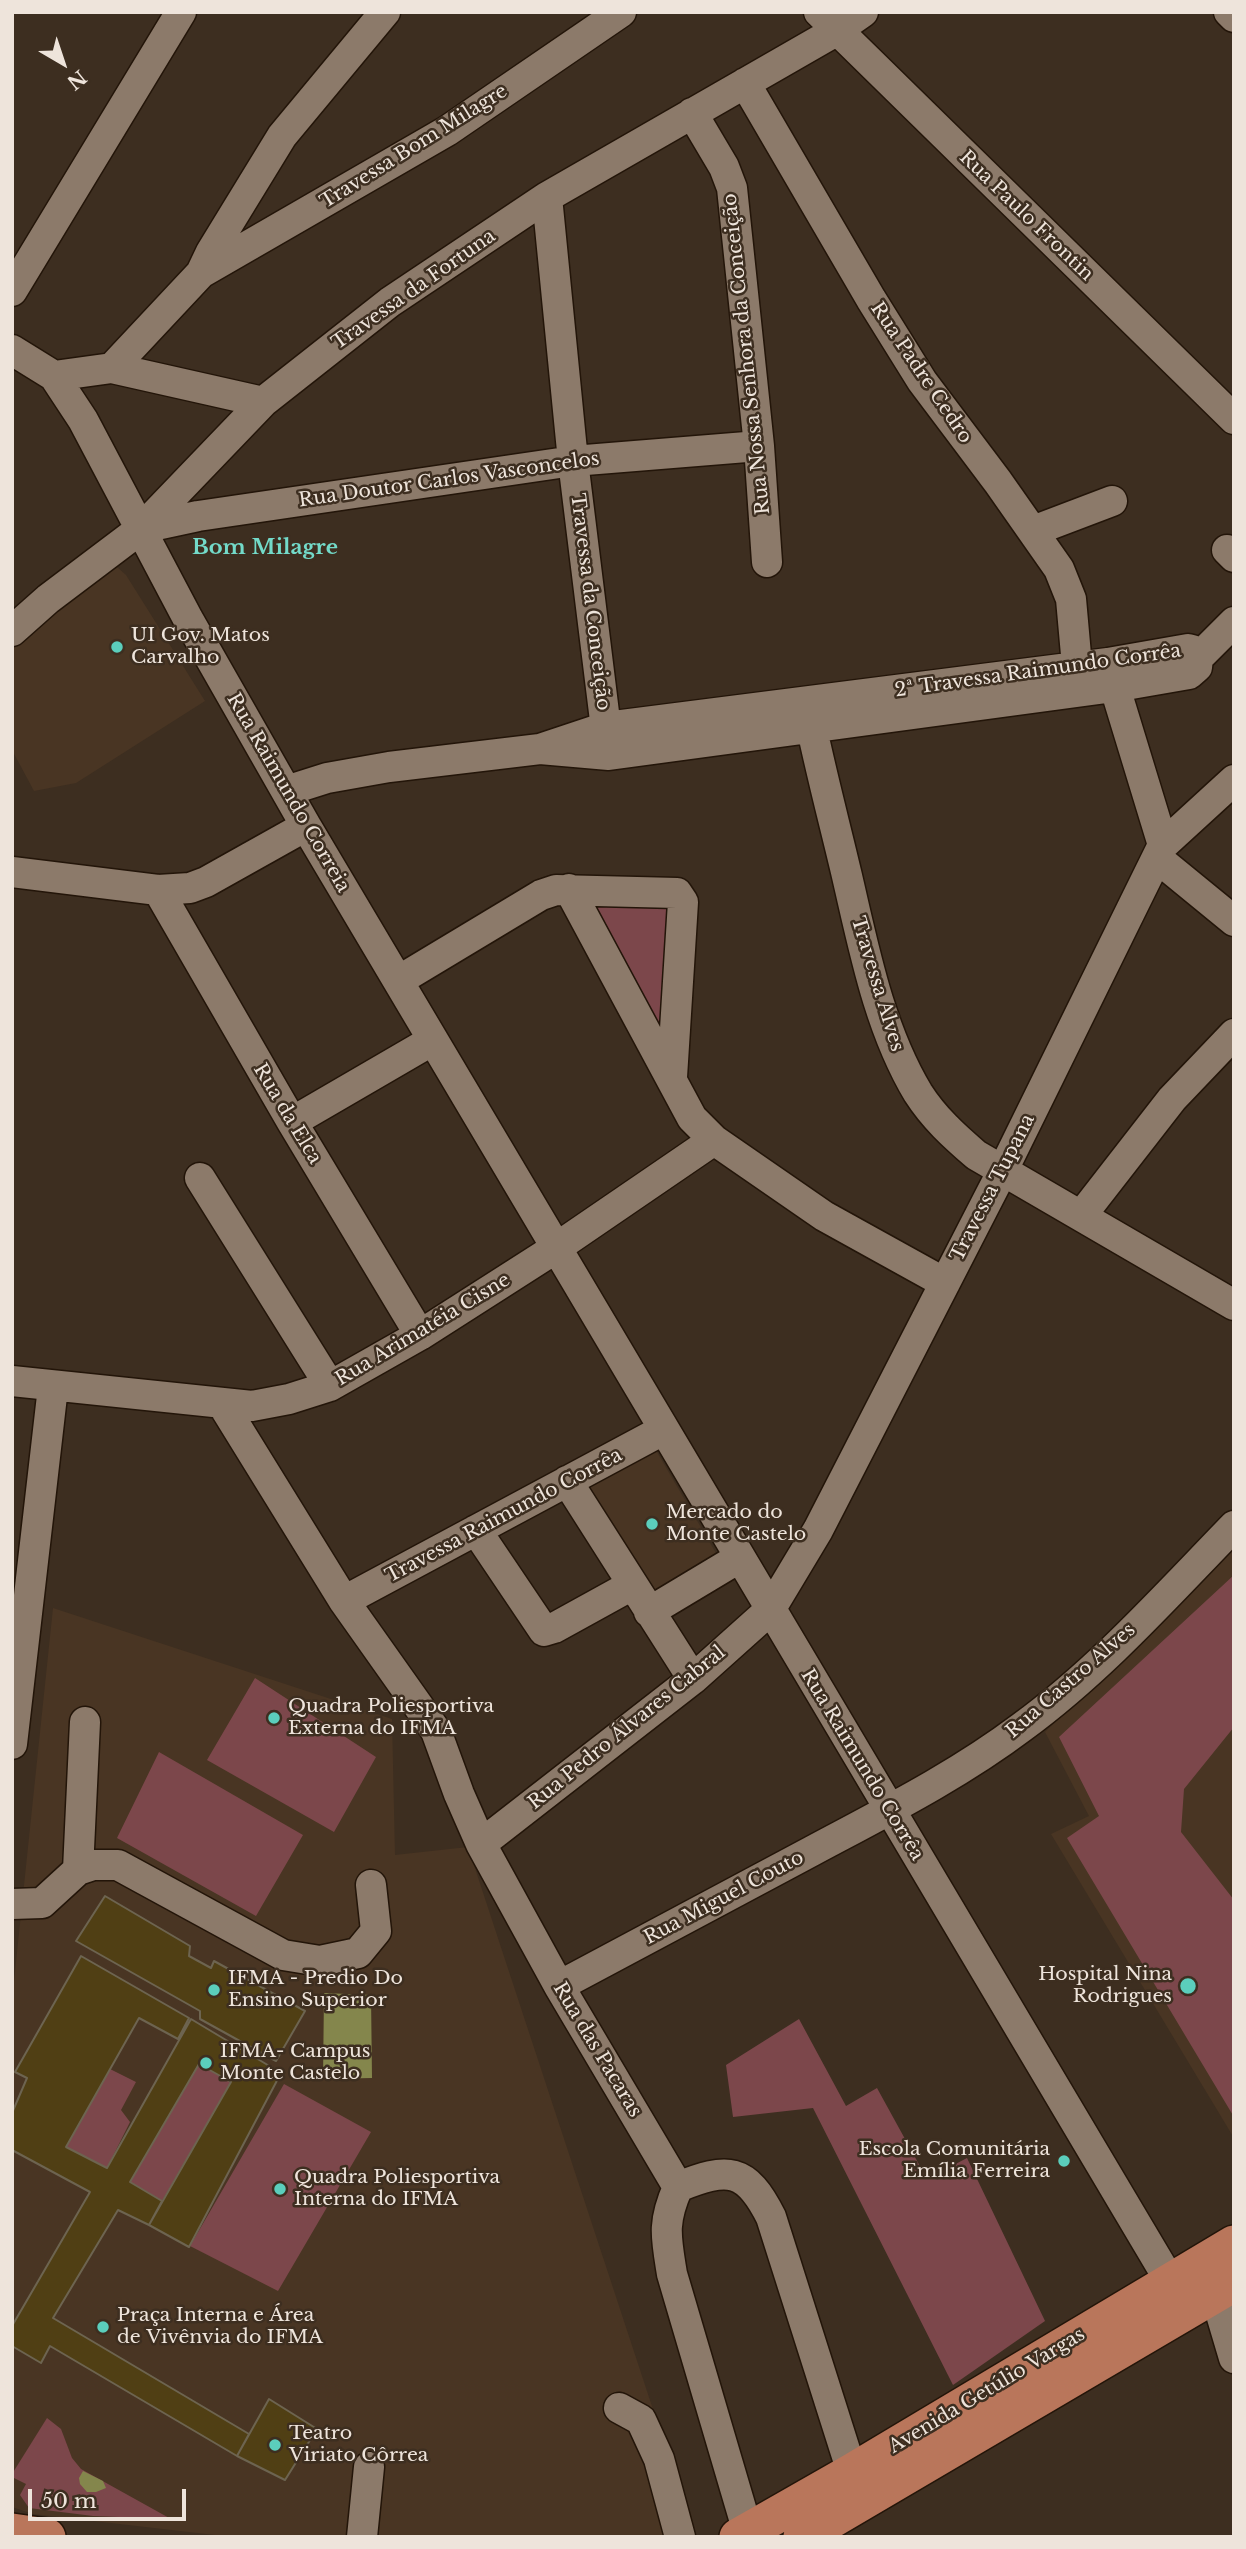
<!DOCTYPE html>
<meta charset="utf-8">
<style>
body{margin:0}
#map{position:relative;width:1246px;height:2549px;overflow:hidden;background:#3d2e20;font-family:"Libre Baskerville",serif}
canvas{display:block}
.frame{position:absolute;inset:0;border:14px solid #eee4db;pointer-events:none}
.north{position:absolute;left:28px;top:28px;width:70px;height:70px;-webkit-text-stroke:5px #3d2e20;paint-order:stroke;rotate:141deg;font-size:19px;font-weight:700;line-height:28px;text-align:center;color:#eee4db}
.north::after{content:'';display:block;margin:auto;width:24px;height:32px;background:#eee4db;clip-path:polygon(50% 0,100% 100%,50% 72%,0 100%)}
.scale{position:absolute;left:28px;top:2489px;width:158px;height:32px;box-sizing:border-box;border:4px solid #eee4db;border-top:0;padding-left:9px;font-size:21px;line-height:24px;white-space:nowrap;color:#eee4db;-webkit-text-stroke:5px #3d2e20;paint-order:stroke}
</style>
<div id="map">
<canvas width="1246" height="2549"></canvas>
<div class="frame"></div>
<div class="north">N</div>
<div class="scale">50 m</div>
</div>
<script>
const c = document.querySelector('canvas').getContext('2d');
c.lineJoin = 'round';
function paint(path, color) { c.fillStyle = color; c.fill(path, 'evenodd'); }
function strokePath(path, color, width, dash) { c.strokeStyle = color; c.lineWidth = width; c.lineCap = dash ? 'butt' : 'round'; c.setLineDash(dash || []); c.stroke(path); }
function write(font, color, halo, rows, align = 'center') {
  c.font = font + ' "Libre Baskerville",serif'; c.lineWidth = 5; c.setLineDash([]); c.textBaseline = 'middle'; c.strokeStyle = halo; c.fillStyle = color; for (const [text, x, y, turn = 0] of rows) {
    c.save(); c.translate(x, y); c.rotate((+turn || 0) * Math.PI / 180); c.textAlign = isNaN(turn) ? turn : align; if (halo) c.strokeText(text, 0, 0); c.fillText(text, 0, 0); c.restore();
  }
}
paint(new Path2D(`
 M107,566l10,1 9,8 79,126 -129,82 -42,8 -22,-41v-111z
 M654,1447l66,113 -69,41 -67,-112z
 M1234,1546v592l-183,-304 38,-18 -44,-84z
 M53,1608l339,111 3,136 73,-8 226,687 -15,3h-447l-199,-23 -21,-7v-507z`), '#493523');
paint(new Path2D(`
 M589,898h90l-12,151z
 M1234,1575v152l-50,62 -3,43 53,68v217l-167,-279 32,-22 -40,-79z
 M255,1678l121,79 -42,75 -127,-72z
 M159,1752l144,83 -47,81 -139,-78z
 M799,2019l47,87 31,-18 50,91 40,-21 78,163 -92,64 -140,-277 -80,9 -7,-52z
 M199,2064l32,18 -69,119 -32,-19z
 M110,2069l26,13 -15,28 9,12 -23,46 -41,-21z
 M284,2084l87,48 -93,159 -88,-45z
 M47,2418l14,11 11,29 9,11 90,50 -78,-3 -64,-8 -9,-13 6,-11 -14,-7v-3z`), '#7c474b');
paint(new Path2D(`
 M324,1993l47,2 1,83 -49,1z
 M83,2471l20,10 3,7 -10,4h-9l-7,-8 -1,-6z`), '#84864c');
const building = new Path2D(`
 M105,1896l85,50 -1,10 22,12 3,-7 91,50 -29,50 -76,-42v-8l-124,-70z
 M81,1956l108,62 -11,21 -39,-21 -73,129 41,21 84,-149 90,54 -92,174 -40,-22 82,-143 -32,-18 -69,118 32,19 -13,24 -31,-15 -65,108 196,116 -12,22 -187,-110 -9,17 -29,-17v-20l78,-134 -78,-42v-37l15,-35 -12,-6z
 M269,2399l48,30 -32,51 -48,-24z`);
paint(building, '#503f14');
strokePath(building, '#6d6450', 2);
const minor = new Path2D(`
 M819,12l415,407
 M1229,12l5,5
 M745,83l126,216 51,82 76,101 61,87 12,30 6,67
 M692,113l32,54 8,21 27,258 8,116
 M547,197l26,264 35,284
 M201,273l10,-21 71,-116 103,-124
 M12,291l169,-279
 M12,350l42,26 29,44 105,199 118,207 864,1455
 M112,368l89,-95 246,-142 174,-119
 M54,376l58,-8 151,34
 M142,528l56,-12 375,-55 186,-15
 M1033,531l79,-30
 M1227,550l7,7
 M12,631l36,-32 94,-71 121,-126 127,-100 157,-105 289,-166 27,-19
 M1198,658l36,-36
 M1109,668l54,177
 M808,710c11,55 26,111 39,166 17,73 32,152 71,217 16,25 36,43 58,62l258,150
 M286,791l41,-13 62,-11 151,-18 66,-22 502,-64 80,-14 4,1 6,8 -1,9 -8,7 -75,13 -505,68 -69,-6
 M1157,858l77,63
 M12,872l146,18 32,-2 16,-6 100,-56
 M569,889l123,229 22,22 110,76 121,67
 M158,890l134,232 128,213
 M398,981l143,-86 15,-5 121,3 6,9 -11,175
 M292,1122l141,-82
 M200,1178l130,208
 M1081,1216l91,-117 62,-65
 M12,1381l240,25 37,-7 41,-13 90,-51 136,-87 158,-108
 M223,1405l121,196 92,130 23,63 22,50 78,142 119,201
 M567,1481l126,198
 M476,1530l68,101 10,-3 78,-43
 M344,1601l319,-171
 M649,1612l90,-54
 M12,1744l41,-357
 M481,1844l212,-165 77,-69 48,-80 185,-360 160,-325 71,-65
 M78,1870l7,-148
 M12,1904l30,-1 36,-33 15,-5h25l165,90 37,6 38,-8 18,-22 -5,-46
 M559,1986c84,-45 168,-90 253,-135 71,-38 145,-75 210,-124 78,-57 144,-131 212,-201
 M678,2187c50,-20 68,-20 93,30l81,255
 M678,2187c-16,36 -12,50 -6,87l76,258
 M1215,2294l19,64
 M619,2408l22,12 18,39 21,78
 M362,2537l7,-70`);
const major = new Path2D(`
 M12,2532l35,5
 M738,2537l114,-65 382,-228
 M802,2537l432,-254`);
strokePath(minor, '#231509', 33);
strokePath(major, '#231509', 40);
strokePath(minor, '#8c7a6a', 30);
strokePath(major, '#b9765b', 37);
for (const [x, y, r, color] of [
 [117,647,7,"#5bcebc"],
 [652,1524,7,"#5bcebc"],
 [274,1718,7,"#5bcebc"],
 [1188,1986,9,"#5bcebc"],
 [214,1990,7,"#5bcebc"],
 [206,2063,7,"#5bcebc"],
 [1064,2161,7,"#5bcebc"],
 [280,2189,7,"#5bcebc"],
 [103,2327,7,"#5bcebc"],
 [275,2445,7,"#5bcebc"]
]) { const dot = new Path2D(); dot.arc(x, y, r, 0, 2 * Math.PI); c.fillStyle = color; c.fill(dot); strokePath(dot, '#3d2e20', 2.5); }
write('19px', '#eee4db', '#3d2e20', [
 ["Travessa Bom Milagre",414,147,-32],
 ["Rua Paulo Frontin",1026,216,44],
 ["Travessa da Fortuna",414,290,-35],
 ["Rua Nossa Senhora da Conceição",747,354,-96],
 ["Rua Padre Cedro",921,373,56],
 ["Rua Doutor Carlos Vasconcelos",449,480,-8],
 ["Travessa da Conceição",590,602,83],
 ["2ª Travessa Raimundo Corrêa",1038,671,-8],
 ["Rua Raimundo Correia",288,793,60],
 ["Travessa Alves",877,984,73],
 ["Rua da Elca",287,1114,59],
 ["Travessa Tupana",993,1188,-63],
 ["Rua Arimatéia Cisne",423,1330,-31],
 ["Travessa Raimundo Corrêa",504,1516,-28],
 ["Rua Castro Alves",1071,1681,-41],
 ["Rua Pedro Álvares Cabral",627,1728,-39],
 ["Rua Raimundo Corrêa",862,1765,59],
 ["Rua Miguel Couto",724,1898,-28],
 ["Rua das Pacaras",597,2050,59],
 ["Avenida Getúlio Vargas",987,2391,-31]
]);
write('19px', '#eee4db', '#3d2e20', [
 ["UI Gov. Matos",131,636],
 ["Carvalho",131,658],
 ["Mercado do",666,1513],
 ["Monte Castelo",666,1535],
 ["Quadra Poliesportiva",288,1707],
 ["Externa do IFMA",288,1729],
 ["Hospital Nina",1172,1975,"right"],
 ["Rodrigues",1172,1997,"right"],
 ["IFMA - Predio Do",228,1979],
 ["Ensino Superior",228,2001],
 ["IFMA- Campus",220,2052],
 ["Monte Castelo",220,2074],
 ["Escola Comunitária",1050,2150,"right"],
 ["Emília Ferreira",1050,2172,"right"],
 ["Quadra Poliesportiva",294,2178],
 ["Interna do IFMA",294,2200],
 ["Praça Interna e Área",117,2316],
 ["de Vivênvia do IFMA",117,2338],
 ["Teatro",289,2434],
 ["Viriato Côrrea",289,2456]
], 'left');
write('bold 21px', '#73dac9', '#3d2e20', [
 ["Bom Milagre",265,548]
]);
</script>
